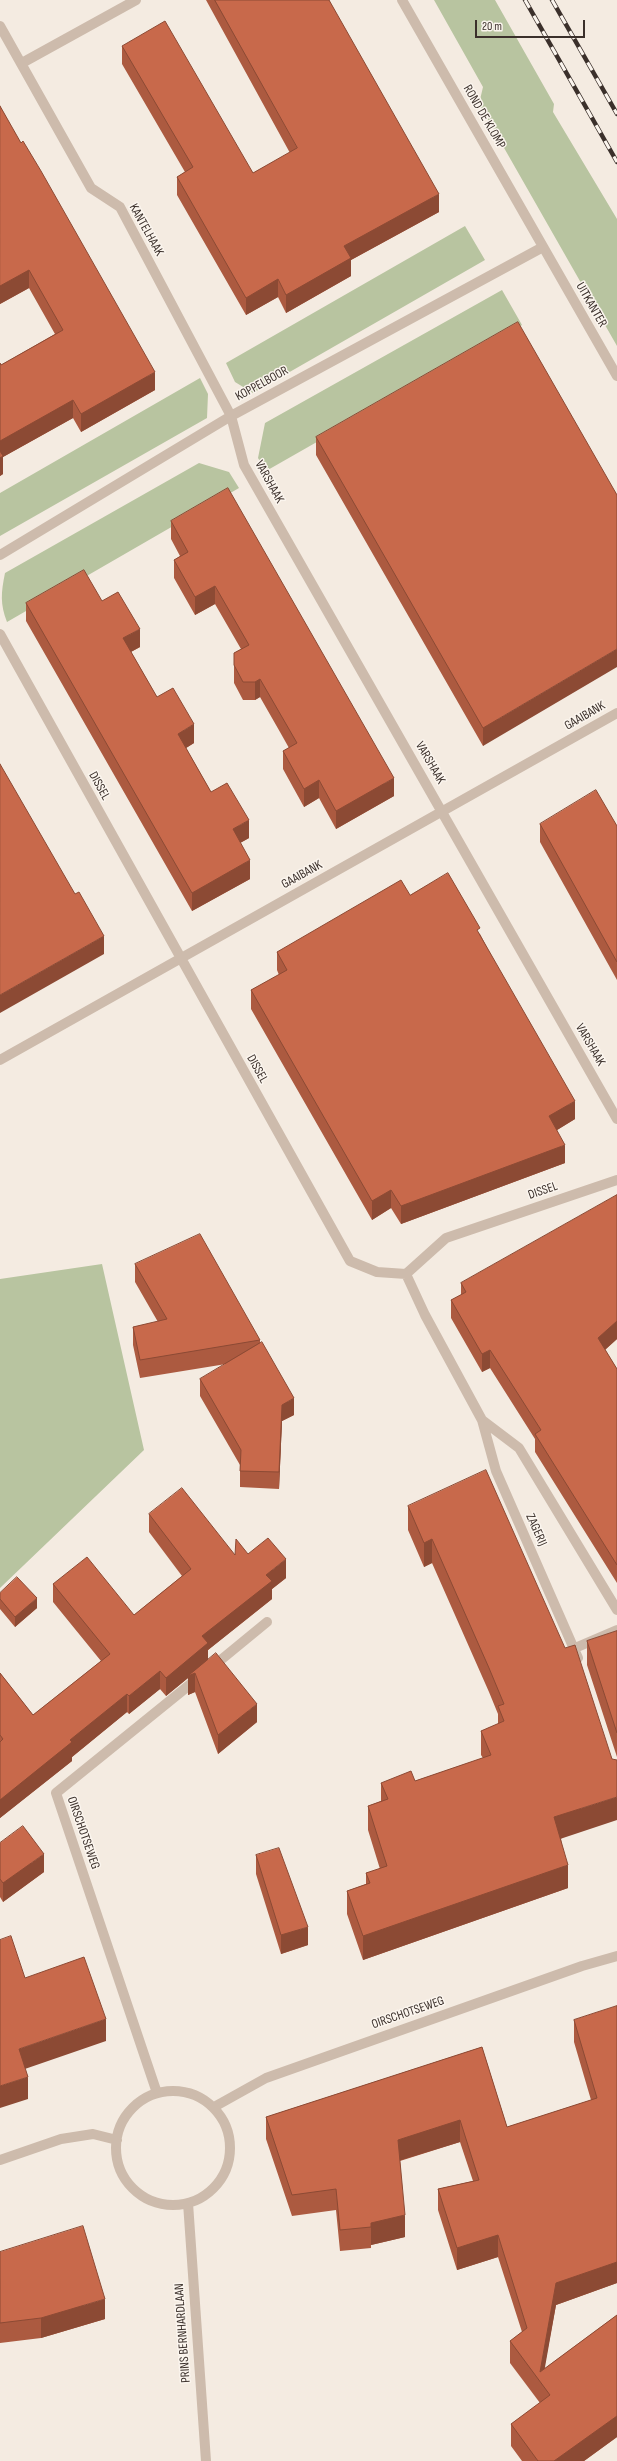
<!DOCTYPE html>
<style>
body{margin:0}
#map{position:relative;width:617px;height:2461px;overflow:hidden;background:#f4ebe1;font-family:"Sofia Sans Condensed",sans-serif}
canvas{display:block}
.scale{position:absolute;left:475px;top:20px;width:110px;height:18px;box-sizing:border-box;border:2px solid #3b302b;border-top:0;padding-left:5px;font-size:12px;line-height:14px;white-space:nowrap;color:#3b302b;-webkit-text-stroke:3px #fbf5ee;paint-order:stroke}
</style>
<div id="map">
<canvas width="617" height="2461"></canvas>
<div class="scale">20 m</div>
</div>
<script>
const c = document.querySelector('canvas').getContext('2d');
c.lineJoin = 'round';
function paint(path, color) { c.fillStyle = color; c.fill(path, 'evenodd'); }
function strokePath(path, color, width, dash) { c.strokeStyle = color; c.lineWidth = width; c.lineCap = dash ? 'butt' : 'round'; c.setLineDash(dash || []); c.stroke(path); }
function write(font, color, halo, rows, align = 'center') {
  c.font = font + ' "Sofia Sans Condensed",sans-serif'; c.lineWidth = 3; c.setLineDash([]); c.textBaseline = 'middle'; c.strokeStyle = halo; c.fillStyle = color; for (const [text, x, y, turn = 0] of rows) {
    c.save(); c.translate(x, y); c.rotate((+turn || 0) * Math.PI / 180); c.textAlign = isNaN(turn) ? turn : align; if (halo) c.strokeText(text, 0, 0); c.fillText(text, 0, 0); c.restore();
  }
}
paint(new Path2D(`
 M434,0h61l59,104 -1,8 64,107v127l-138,-242 4,-17z
 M465,226l20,34 -232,133 -18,-11 -9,-19z
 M502,290l20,35 -256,146 -8,-13 7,-35z
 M200,378l8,16 -1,24 -207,118v-43z
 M199,463l30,9 10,16 -232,134c-7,-18 -6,-29 -2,-49z
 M102,1264l42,186 -144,138v-309z`), '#b8c4a0');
strokePath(new Path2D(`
 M402,0l215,376
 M0,26l91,162 29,19 111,209 13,49 373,654
 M22,63l114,-63
 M0,555l231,-139 312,-169
 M0,634l350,627 27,11 29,2 40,-36 171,-58
 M0,1060c205,-117 412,-230 617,-347
 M406,1274l19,41 57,105 14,51 82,187
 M482,1420l37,28 98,162
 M575,1648l42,-18
 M211,1668l56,-46
 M116 2148a57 57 0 1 1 114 0a57 57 0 1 1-114 0Z
 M157,2093l-101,-300 142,-115
 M214,2107l52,-29 316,-112 35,-10
 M0,2160l61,-21 32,-5 24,6
 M188,2203l18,258`), '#cdbbac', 10);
const rail = new Path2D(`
 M525,0l92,162
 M552,0l65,114`);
strokePath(rail, '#3b302b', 4.5);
strokePath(rail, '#fbf5ee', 3, [9]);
paint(new Path2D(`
 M206,0h123l110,212 -88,48v16l-65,37 -8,-16 -32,18 -69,-120v-18l8,-5 -63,-108v-18l131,127 37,-20z
 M0,106l155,284 -74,42 -8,-14 -70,39v17l-3,2v-113l1,2 54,-31 -26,-46 -29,16z
 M316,437l301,58 -134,251 -167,-291z
 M171,521l223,275 -58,33 -17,-31 -15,9 -21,-38v-18l6,-3 -9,-16 -20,-35 -5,3h-12l-9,-17v-30l7,-4 -26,-45 -20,11 -21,-37v-18l6,-4 -9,-17z
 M102,601l38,46 -9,5 26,45 37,46 -8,5 25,44 38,46 -9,5 10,36 -58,32 -166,-290v-18z
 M540,824l77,2v154l-77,-138z
 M410,895l70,39 95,185 -18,11 8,33 -164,61 -10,-16 -19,12 -121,-211v-19l28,-15 -2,-5v-18z
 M617,1195v144l-12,11 12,19v214l-82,-131v-13l-45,-71 -8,4 -31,-54v-18l10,-5v-12z
 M135,1264l125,76v4l34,71 -12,6 -3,68 -39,-2v-22l-40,-69v-17l26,-15 -86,14 -7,-33v-18l25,-5 -23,-40z
 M408,1506l204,253 -51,80 7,49 -205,72 -16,-46v-23l19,-7v-11l14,-4 -12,-39v-24l13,-5v-18l34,-2 68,-23 -2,-3v-24l17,-7v-10l-9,-22 -57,-129 -8,4 -16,-37z
 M149,1514l86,41 13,-1 38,24 -14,11v10l-64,51v10l49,62 -39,32 -23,-62 -7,3v-17l-22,18 -6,-7 -31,25 -2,-2 -55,45v4l-72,57v-145l33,42 68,-54 -48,-59v-18l81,31 48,-39 -33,-44z
 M0,1593l37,15 -22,19 -15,-18z
 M617,1631v126l-30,-92v-24z
 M0,1843l44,29 -41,30 -3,-5z
 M256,1855l52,90 -27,9 -25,-80z
 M617,2006v277l-61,22 -12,64 73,-54v122l-33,24h-62l-11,-15v-22l29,-21 -30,-40v-22l12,-9 -24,-75 -41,13 -19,-60v-21l35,-8 -13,-39 -60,19 5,76 -34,8v3l-31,3 -4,-41 -44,6 -26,-77v-22l216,-70 25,80 84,-27 -17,-58v-22z
 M0,2252l105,67 -64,19 -41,5z`), '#ac5a40');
paint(new Path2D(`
 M439,194v18l-88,48v16l-65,37v-18l58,-49z
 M29,270v18l-29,16v-18z
 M278,279v18l-32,18v-17z
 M155,372v18l-74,42v-18z
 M73,400v18l-70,39v17l-3,2v-35z
 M215,586v18l-20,11v-18z
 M140,629v18l-17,9v-18z
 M617,649v18l-134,79v-18z
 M260,679v18l-5,3v-18z
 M194,724v19l-16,10v-19z
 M394,778v18l-58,33v-18z
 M319,780v18l-15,9v-18z
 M249,820v18l-16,9v-18z
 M250,860v19l-58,32v-18z
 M104,936v18l-104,59v-18z
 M575,1101v18l-26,16v-19z
 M565,1145v18l-164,61v-18z
 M391,1190v18l-19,12v-19z
 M617,1321v18l-19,17v-18z
 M490,1350v18l-8,4v-18z
 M294,1398v17l-12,6 -3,68v-17l3,-67z
 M432,1539v24l-8,4v-24z
 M286,1559v19l-14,11v10l-64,51v12l-13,11v19l-7,3v-17l-22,18v-18l36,-42 64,-61z
 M37,1598v10l-22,19v-10z
 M160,1671v18l-31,25v-18z
 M127,1694v18l-55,45v4l-72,57v-18l70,-60z
 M257,1704v18l-39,32v-19z
 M617,1797v23l-63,21v-24z
 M44,1854v18l-41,30v-19z
 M568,1865v23l-205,72v-24z
 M308,1927v18l-27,9v-19z
 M106,2019v22l-87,30v-22z
 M28,2077v22l-28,9v-22z
 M460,2120v22l-62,19v-21z
 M405,2215v22l-34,8v-22z
 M498,2235v22l-41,13v-22z
 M617,2262v21l-61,22 -14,79 -2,-12 16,-89z
 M105,2299v20l-64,19v-20z
 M617,2416v21l-33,24h-30z`), '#8c4a34');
const building = new Path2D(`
 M215,0h114l110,194 -95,52 7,12 -65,37 -8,-16 -32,19 -69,-121 16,-10 -71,-121 43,-25 88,152 44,-25z
 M0,106l21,37 2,-2 18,30 114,201 -74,42 -8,-14 -73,41v-78l1,2 62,-35 -34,-60 -29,16z
 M518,322l99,173v154l-134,79 -167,-291z
 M0,451l3,5 -3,2z
 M228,488l166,290 -58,33 -17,-31 -15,9 -21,-38 14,-8 -37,-64 -5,3h-12l-9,-17v-12l15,-8 -34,-59 -20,11 -21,-37 14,-8 -17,-31z
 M84,570l18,31 16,-9 22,37 -17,9 34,59 16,-9 21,36 -16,10 33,58 16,-9 22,37 -16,9 17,31 -58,33 -166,-290z
 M0,764l75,130 4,-2 25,44 -104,59z
 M596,790l21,36v136l-77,-138z
 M448,873l32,55 -3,2 98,171 -26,15 16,29 -164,61 -10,-16 -19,11 -121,-211 36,-20 -10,-18 124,-72 9,15z
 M617,1195v126l-19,17 19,31v196l-82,-131 6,-4 -51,-80 -8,4 -31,-54 15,-8 -5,-9z
 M200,1234l60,106 -120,20 -7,-33 34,-8 -32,-55z
 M262,1342l32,56 -12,7 -3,67 -39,-1 1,-21 -41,-71z
 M486,1470l79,178 10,-3 37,114 5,1v37l-63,20 14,48 -205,71 -16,-45 23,-8 -4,-10 21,-7 -19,-60 20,-7 -7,-16 30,-12 4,10 76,-26 -10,-24 23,-10 -6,-15 6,-2 -15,-36 -57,-129 -8,4 -16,-37z
 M182,1488l53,67 1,-16 12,15 20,-16 18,21 -20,16 6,6 -70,55 6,7 -42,35 -6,-7 -31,25 -2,-2 -57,46 2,2 -72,58v-58l3,-3 -3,-4v-62l33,42 77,-61 -57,-70 34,-27 47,58 57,-46 -42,-55z
 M17,1577l20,21 -22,19 -15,-18v-6z
 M617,1631v102l-30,-92z
 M216,1653l41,51 -39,31 -23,-62 -7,3z
 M23,1826l21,28 -41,29 -3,-4v-36z
 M279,1848l29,79 -27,8 -25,-80z
 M11,1936l14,42 59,-21 22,62 -87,30 9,28 -28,9v-146z
 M617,2006v256l-61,21 -16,89 77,-57v101l-63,45h-16l-27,-37 39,-29 -40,-54 17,-13 -29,-93 -41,13 -19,-59 41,-9 -19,-60 -62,20 7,75 -34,8v4l-31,3 -4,-41 -44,6 -26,-78 216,-70 25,80 90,-29 -23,-78z
 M83,2226l22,73 -64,19 -41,5v-71z`);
paint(building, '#c8694b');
strokePath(building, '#8c4a34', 1);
write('13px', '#3b302b', '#fbf5ee', [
 ["ROND DE KLOMP",484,117,60],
 ["KANTELHAAK",146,230,61],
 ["UITKANTER",591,305,60],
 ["KOPPELBOOR",262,384,-29],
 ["VARSHAAK",269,482,61],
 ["GAAIBANK",585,716,-30],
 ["VARSHAAK",430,763,60],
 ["DISSEL",99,786,61],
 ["GAAIBANK",302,875,-29],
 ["VARSHAAK",590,1045,60],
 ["DISSEL",257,1069,61],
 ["DISSEL",543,1191,-19],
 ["ZAGERIJ",536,1530,66],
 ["OIRSCHOTSEWEG",83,1833,71],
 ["OIRSCHOTSEWEG",408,2013,-19],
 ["PRINS BERNHARDLAAN",183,2333,-94]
]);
</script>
